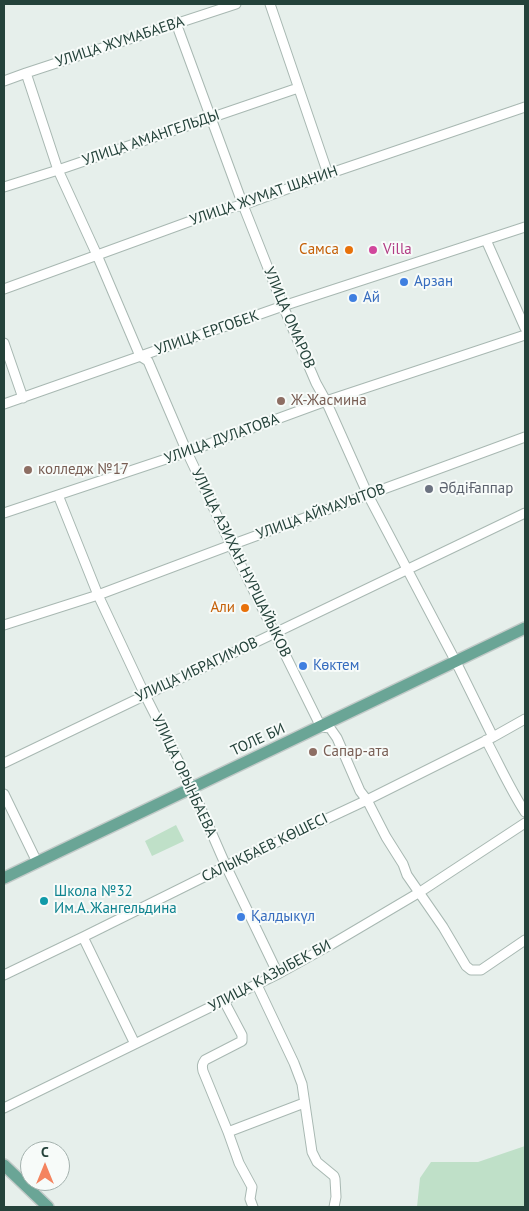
<!DOCTYPE html>
<meta charset="utf-8">
<style>
body{margin:0}
#map{position:relative;width:529px;height:1211px;overflow:hidden;background:#e6efeb;font-family:"PT Sans",sans-serif}
canvas{display:block}
.frame{position:absolute;inset:0;border:5px solid #24423a;pointer-events:none}
.north{position:absolute;left:20px;top:1141px;width:50px;height:50px;box-sizing:border-box;background:#f7fbf9;border:1px solid #a3b1ad;border-radius:50%;rotate:0deg;font-size:14px;font-weight:700;line-height:20px;text-align:center;color:#24423a}
.north::after{content:'';display:block;margin:auto;width:18px;height:22px;background:#f4845f;clip-path:polygon(50% 0,100% 100%,50% 72%,0 100%)}
</style>
<div id="map">
<canvas width="529" height="1211"></canvas>
<div class="frame"></div>
<div class="north">С</div>
</div>
<script>
const c = document.querySelector('canvas').getContext('2d');
c.lineJoin = 'round';
function paint(path, color) { c.fillStyle = color; c.fill(path, 'evenodd'); }
function strokePath(path, color, width, dash) { c.strokeStyle = color; c.lineWidth = width; c.lineCap = dash ? 'butt' : 'round'; c.setLineDash(dash || []); c.stroke(path); }
function write(font, color, halo, rows, align = 'center') {
  c.font = font + ' "PT Sans",sans-serif'; c.lineWidth = 4; c.setLineDash([]); c.textBaseline = 'middle'; c.strokeStyle = halo; c.fillStyle = color; for (const [text, x, y, turn = 0] of rows) {
    c.save(); c.translate(x, y); c.rotate((+turn || 0) * Math.PI / 180); c.textAlign = isNaN(turn) ? turn : align; if (halo) c.strokeText(text, 0, 0); c.fillText(text, 0, 0); c.restore();
  }
}
paint(new Path2D(`
 M176,825l8,16 -32,15 -7,-15z
 M525,1146v61h-108l3,-29 11,-16h47z`), '#bfe0c8');
const minor = new Path2D(`
 M270,4l58,170
 M176,23l67,182 40,101 33,77 10,18 42,94 88,167 37,75
 M26,73l32,97 39,85 43,101 8,5 39,91 44,93 90,182 9,1 7,10 23,53 7,9 19,37 17,27 4,11 36,52 23,39 5,4h10l44,-30
 M4,81l22,-8 210,-69
 M4,187l54,-17 240,-82
 M486,240l39,88
 M4,289l217,-79 22,-5 85,-31 197,-67
 M4,343l19,55
 M4,404l279,-98 242,-79
 M58,495l40,100 47,100 47,93 34,78 52,108
 M4,513l183,-61 139,-51 199,-66
 M4,625l94,-30 133,-50 294,-108
 M486,740c13,24 24,49 39,72
 M4,763l521,-250
 M4,794l33,68
 M83,937l52,107
 M4,975l79,-38 143,-71 141,-66 126,-63 32,-18
 M257,985l37,78 8,21 10,68 5,10 17,14 1,3 1,18 -2,10
 M224,1001l18,34v6l-37,19c-3,4 -3,6 -2,11l25,61 76,-29
 M4,1108l274,-134 54,-30 88,-52 105,-69
 M228,1132l11,31 13,24 -2,12 3,8`);
const major = new Path2D(`
 M4,878l521,-250
 M4,1165l44,42`);
strokePath(minor, '#a8b8b2', 11);
strokePath(major, '#c2cac8', 14);
strokePath(minor, '#fff', 9);
strokePath(major, '#6aa596', 11);
for (const [x, y, r, color] of [
 [349,250,5,"#e8710a"],
 [373,250,5,"#d1479c"],
 [404,282,5,"#3f7fe0"],
 [353,298,5,"#3f7fe0"],
 [281,401,5,"#8d6e63"],
 [28,470,5,"#8d6e63"],
 [429,489,5,"#6b7280"],
 [245,608,5,"#e8710a"],
 [303,666,5,"#3f7fe0"],
 [313,752,5,"#8d6e63"],
 [44,901,5,"#0f9aa8"],
 [241,917,5,"#3f7fe0"]
]) { const dot = new Path2D(); dot.arc(x, y, r, 0, 2 * Math.PI); c.fillStyle = color; c.fill(dot); strokePath(dot, '#f7fbf9', 2); }
write('15px', '#24423a', '#f7fbf9', [
 ["УЛИЦА ЖУМАБАЕВА",120,42,-18],
 ["УЛИЦА АМАНГЕЛЬДЫ",151,138,-19],
 ["УЛИЦА ЖУМАТ ШАНИН",264,196,-19],
 ["УЛИЦА ОМАРОВ",289,318,67],
 ["УЛИЦА ЕРГОБЕК",207,333,-19],
 ["УЛИЦА ДУЛАТОВА",222,439,-20],
 ["УЛИЦА АЙМАУЫТОВ",321,512,-20],
 ["УЛИЦА АЗИХАН НУРШАЙЫКОВ",241,563,64],
 ["УЛИЦА ИБРАГИМОВ",197,670,-25],
 ["ТОЛЕ БИ",258,740,-25],
 ["УЛИЦА ОРЫНБАЕВА",184,776,65],
 ["САЛЫҚБАЕВ КӨШЕСІ",265,848,-26],
 ["УЛИЦА КАЗЫБЕК БИ",270,976,-28]
]);
write('15px', '#c56008', '#f7fbf9', [
 ["Самса",339,250],
 ["Али",235,608]
], 'right');
write('15px', '#b23c85', '#f7fbf9', [
 ["Villa",383,250]
], 'left');
write('15px', '#366cbe', '#f7fbf9', [
 ["Арзан",414,282],
 ["Ай",363,298],
 ["Көктем",313,666],
 ["Қалдыкүл",251,917]
], 'left');
write('15px', '#785e54', '#f7fbf9', [
 ["Ж-Жасмина",291,401],
 ["колледж №17",38,470],
 ["Сапар-ата",323,752]
], 'left');
write('15px', '#5b616d', '#f7fbf9', [
 ["ӘбдіҒаппар",439,489]
], 'left');
write('15px', '#0d838f', '#f7fbf9', [
 ["Школа №32",54,892],
 ["Им.А.Жангельдина",54,909]
], 'left');
</script>
